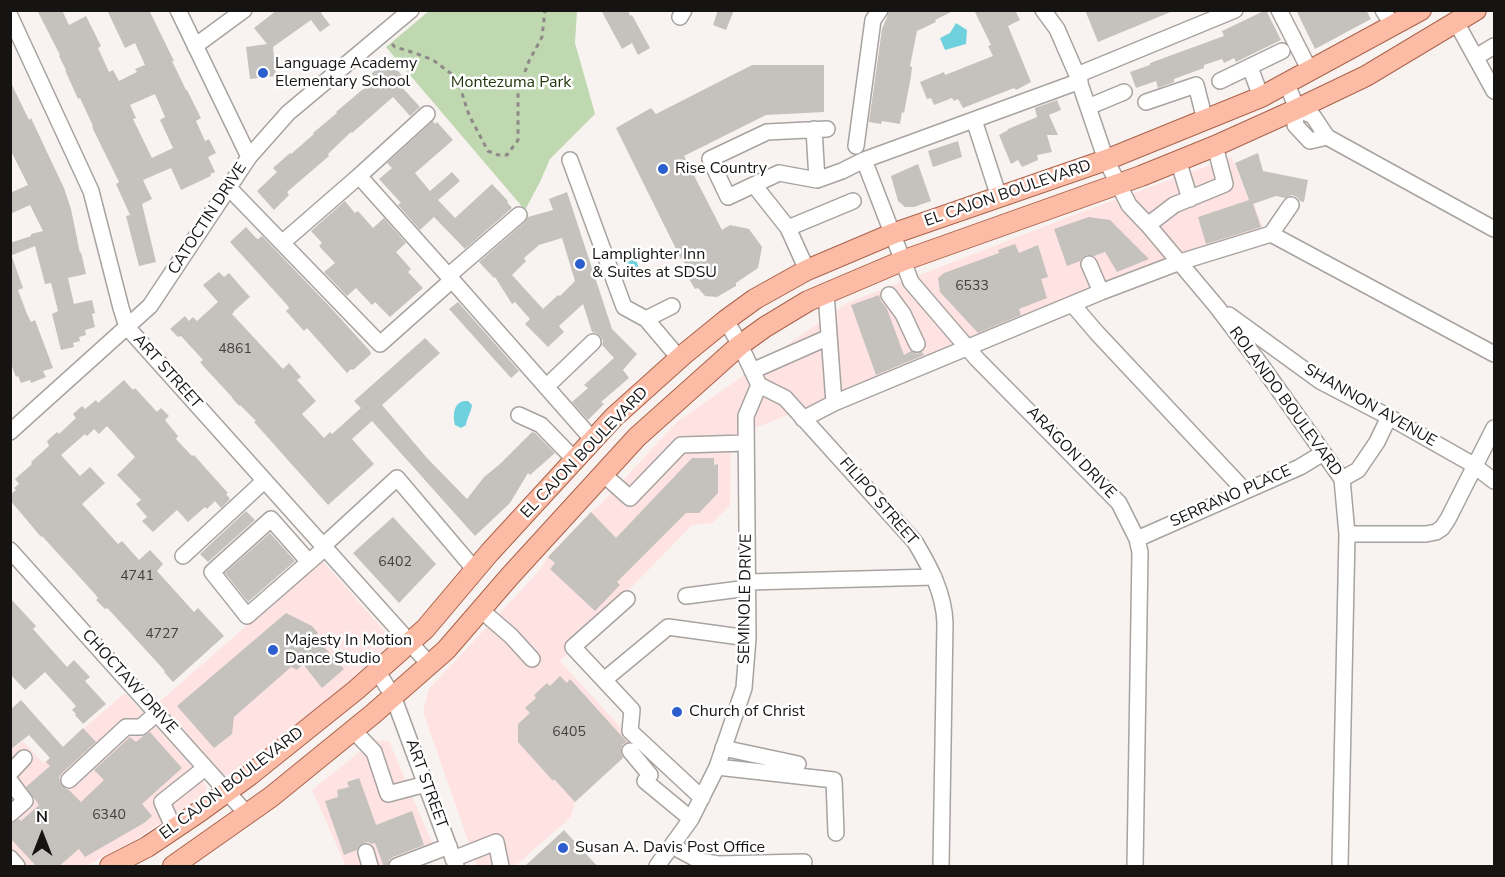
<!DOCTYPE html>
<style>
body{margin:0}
#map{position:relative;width:1505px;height:877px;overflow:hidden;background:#f8f3f0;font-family:"Nunito Sans",sans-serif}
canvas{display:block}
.frame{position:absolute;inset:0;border:12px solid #161413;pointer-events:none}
.north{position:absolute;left:12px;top:805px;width:60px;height:60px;-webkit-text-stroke:4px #fff;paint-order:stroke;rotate:0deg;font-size:16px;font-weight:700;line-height:24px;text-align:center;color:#161413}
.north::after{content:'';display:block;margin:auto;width:21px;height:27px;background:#161413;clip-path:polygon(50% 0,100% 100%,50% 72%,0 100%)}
</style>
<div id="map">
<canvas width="1505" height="877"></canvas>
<div class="frame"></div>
<div class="north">N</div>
</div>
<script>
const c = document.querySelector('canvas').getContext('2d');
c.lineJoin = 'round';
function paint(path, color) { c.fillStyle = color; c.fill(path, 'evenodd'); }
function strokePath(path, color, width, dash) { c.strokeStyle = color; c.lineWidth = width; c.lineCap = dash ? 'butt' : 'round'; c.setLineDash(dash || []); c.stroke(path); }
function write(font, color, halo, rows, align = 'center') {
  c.font = font + ' "Nunito Sans",sans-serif'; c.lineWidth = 5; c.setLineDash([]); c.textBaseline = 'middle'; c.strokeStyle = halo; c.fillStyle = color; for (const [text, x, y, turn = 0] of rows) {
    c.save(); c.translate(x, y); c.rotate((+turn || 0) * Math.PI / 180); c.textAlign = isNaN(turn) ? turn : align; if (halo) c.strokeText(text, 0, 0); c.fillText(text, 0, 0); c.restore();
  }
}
paint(new Path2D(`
 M1232,157l16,42 4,-1 12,33 -533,206 -1,68 -18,18 -20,2 -132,136 77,84 -62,57 -4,15 -56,49h-38l-54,-154 6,-23 110,-118 9,-14 43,-45 10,-8 76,-82 170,-119 235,-91z
 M322,560l66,75 1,9 -65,61 -93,71 -8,-2 -64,-72z
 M125,693l77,85 5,11 -5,7 -69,45 -47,25h-75l-1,-69 2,-2 -2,-1 1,-43 12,-10 20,22z
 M374,740l15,1 49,116 -18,9h-74l-34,-76z`), '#fee3e2');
paint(new Path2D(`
 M429,11h148l-2,32 20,71 -45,45 -10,23 -15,28 -139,-163z`), '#bfd8b0');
paint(new Path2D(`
 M956,23l11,7 -1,14 -21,6 -5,-12 10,-5z
 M633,251l8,23 -11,4 -8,-23z
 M464,401h4l4,4c-1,8 -5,12 -6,20l-5,3 -6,-3c-2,-9 -2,-22 9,-24z`), '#70d1de');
paint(new Path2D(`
 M37,10h25l7,15 17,-9 15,30 -3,2 11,24 4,-2 6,11 18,-9 -2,-3 10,-4 -10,-22 -10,5 -18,-38h42l25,51h-2l14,29h1l14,28 -5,3 9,20 4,-2 7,14 -8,4 7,15 -5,2 1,2 -30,14 -10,-22 -28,12 9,19 -10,5 14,58 -17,4 -13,-50 4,-1 -14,-31 3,-2 -27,-55 1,-1 -13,-28 -2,1 -13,-29h1l-7,-14 1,-1zM155,94l10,23 -5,3 13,28 -21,10 -19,-39 3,-1 -6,-13z
 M277,10h46l-2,3 9,12 -10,7 -9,-12 -38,27 3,29 -26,3 -4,-32 21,-3 -13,-16z
 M601,10h27l2,6 2,-1 18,33 -12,7 -6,-12 -10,6z
 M718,10h16l-8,20 -13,-5z
 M890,10h65l-20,10 1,2 -19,9 -7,35 2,1 -1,9 -7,37 -2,-1 -2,12 -18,-3 -1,3 -12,-2 13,-93z
 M974,10h41l5,10 -12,6 23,56 -15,8 -2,-2 -51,20 -5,-9 -4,2 -2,-3 -18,7 -3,-7 -4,1 -7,-17 24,-10 1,3 48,-19 -5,-10 3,-1z
 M1085,10h88v1l-75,31z
 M1266,10l15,30 -45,22 -2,-4 -10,5 -2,-4 -18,6v3l-30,11v3l-16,6 -2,-7 -20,7 -6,-16 20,-7v-2l74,-27 -2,-5z
 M1296,10h70l5,9 -56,30z
 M388,59l17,20 -6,5 21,23 -10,9 -17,-19 -41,36 -1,-1 -23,22 1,2 -42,36 2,3 -15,15 -17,-19 20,-19 -4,-4 17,-15 1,1 23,-20 -1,-1 24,-20 -1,-1 26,-22 16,-9 -7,-7z
 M752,65h72v47l-58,3 -82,41 38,74 8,-5 19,4 13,18 -4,21 -22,15v3l-19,11 -12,-1 -7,-8 -3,1 -9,-15 4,-4 -10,-13 -64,-129 35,-20 5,6z
 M10,81l19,39 2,-2 23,49 10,21 7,21 9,44 1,-1 5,22 -18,4 6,26 18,-4 3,13 -3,1 3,13 -10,3 1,5 -7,2 1,4 -7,2 1,4 -13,3 -9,-36 6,-3 -7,-28 -6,1 -10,-38 -25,10v-13l21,-7v-2l12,-3 -13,-26 -20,9v-21l18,-8 -18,-36z
 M1057,100l4,10 -12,5 9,20h-11l5,17 -15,3 1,5 -16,7 -4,-7 -7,4 -12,-29 9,-5v-1l29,-12 -2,-9z
 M433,121l2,3 2,-2 16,18 -38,33 15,18 22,-19 8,9 -22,19 17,18 37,-34 16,17 -1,1 5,6 -47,41 -31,-32 -14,13 -22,-25 3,-2 -22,-24 13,-11 -5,-5z
 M958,141l4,16 -29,10 -5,-16z
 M1258,153l5,18 45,9 -4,22 -4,-1 -3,-4 -5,-2 -7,3 -9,-2 -23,8 8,23 -55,17 -8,-27 51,-17 -14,-37z
 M918,164l13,37 -17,6h-9l-7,-6 -7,-25z
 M567,192l45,137 25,25 -14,16 6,8 -28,24 3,2 -16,16 -16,-18 16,-14 -4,-3 30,-27 -12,-13 1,-5 -3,-4 -4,-3 -4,-1 -9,-28 -24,22 5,6 -16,15 -23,-23 5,-5 -15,-17 -3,2 -17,-27 -1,1 -15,-16 46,-40 3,-5 25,-7 -4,-11zM562,238l13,43 -15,15 -2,-1 -15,14 -31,-34 14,-14 -2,-3 15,-13z
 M345,201l10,12 3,-2 15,17 11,-10 22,25 -10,9 15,17 -3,3 15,16 -33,29 -15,-15 -3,3 -16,-17 -9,8 -23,-24 11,-9 -16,-17 3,-3 -11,-12z
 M1089,217l21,3 39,39 -32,13 -12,-20 -11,4 -8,-1 -4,3 -2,3 -13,5 -13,-37z
 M246,227l10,11 2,1 4,-3 70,73 38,42 1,3 -18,16 -2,-1 -4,4 -40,-45 -3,3 -18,-20 3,-3 -1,-2 -58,-64z
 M1015,244l4,9 19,-8 10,32 -7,2 6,19 -28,11 2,6 -43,18 -38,-41 -2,-14 6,-5 55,-20 -1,-3z
 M10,257h2l11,31 -5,2 9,24 4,8 4,-2 18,48 -10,3 3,6 -15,6 -1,-3 -9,3 -3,-7 -2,1 -6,-16z
 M219,272l5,5 5,-4 21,24 -16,14v1l-2,2 51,55 6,-6 12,14 -4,3 19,21 -14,13 22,24 6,-6 2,2 29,-26 -7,-7 71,-63 15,15 -58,52 45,53 40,41 17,-22 16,-13 32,-32 3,1 20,20 -25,22 -2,-2 -18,30 -35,33 -103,-115 -20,18 22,25 -46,41 -74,-83 2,-1 -16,-16 -1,1 -7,-8v-1l-27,-29 -5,-6 3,-2 -22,-24 -3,1 -8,-8 15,-13 4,5 4,-4 4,4 21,-19 -15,-17z
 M879,295l2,6 6,8 17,46 7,-4 6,3 5,-2 2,3 -48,20 -25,-70z
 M458,302l61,69 -8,7 -62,-69z
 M124,380l9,10 2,-2 22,24 4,-4 8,8 -4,4 13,16 -2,3 16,17 2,-1 15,17 19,21 -2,1 4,5 -9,9 -6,-7 -8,8 -2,-2 -17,15 -11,-12 -24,22 -11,-11 5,-4 -11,-13 5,-4 -24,-25 18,-18 -28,-31 -8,8 -5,-5 -7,7 -2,-2 -24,21 19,21 10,-9 15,16 -23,21 36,40 4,-3 17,19 11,-10 13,14 -6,7 37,41 4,-4 26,28 -51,46 -9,-10 1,-1 -54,-59 -4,-4 -2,1 -9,-9 2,-2 -4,-5 -52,-57 -1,1 -31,-37v-5l6,-5 -2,-2 5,-4 -4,-5 17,-15 -1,-2 18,-16 -2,-5 10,-9 2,2 17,-16 -3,-4 9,-8 3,3 11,-9 2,3z
 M692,458h22v7l4,-1v29l-19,20h-13l-69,69 3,3 -25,26 -45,-42 5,-6 -7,-6 43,-45 25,26z
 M246,511l9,9 -47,42 -8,-8z
 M393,517l43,47 -37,39 -46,-50z
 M270,533l25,28 -47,41 -23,-29z
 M10,598l26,28 -3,3 34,38 7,-7 16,17 -5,4 21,23 -23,20 -8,-9 1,-1 -4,-4 4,-4 -31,-34 -20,18 -15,-16z
 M286,613l26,13 6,7 -3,4 29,32 -22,19 -19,-24 -6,6 -6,-3 -57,50 -2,17 -18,14 -37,-42z
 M560,676l7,7 3,-4 57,63 -4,2 -2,4v5l2,5 -48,44 -21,-23 -1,2 -35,-39v-18l12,-11 -5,-5 11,-10 -2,-3 13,-12 3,3z
 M21,700l42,47 20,-19 13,14 -34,31 -3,5 3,8 4,3 3,1 12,12 23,-22 -10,-10 36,-33 6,5 6,-5 8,-5 32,36 -40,36 10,12 -8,7 -59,34 -6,-8 -21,18h-21l-27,-29v-14l9,-5 2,2 18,-16 -13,-18 24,-21 -4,-4 4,-4 -21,-23 -19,15v-40z
 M359,778l17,47 36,-14 12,34 -31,12 -4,3 -1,7h-4l-9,-24 -3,1 -4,-2 -5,1 -4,3 -2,4 -13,5 -19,-54 13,-4 -1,-7 12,-3 -2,-5z
 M564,830l34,37h-74z`), '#c5c1bd');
const minor = new Path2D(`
 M178,10l71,147
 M1043,10l14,19 20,46 29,85 23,45 19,20 69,82 44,58 81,114 5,55 -7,332
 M1279,10l31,61
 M1383,10l10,16
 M10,16l81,175 30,117 6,19 303,338
 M680,17l4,-7
 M1456,22l38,69
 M195,46l49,-36
 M1476,57l18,-11
 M1250,67l11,30
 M1077,75l158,-65
 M1220,81l62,-30
 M1287,84l10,25 -2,16 15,16 17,-4
 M1146,102l50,-17 9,35
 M1088,107l36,-15
 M1297,109l16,7 14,21 167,92
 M974,120l25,77
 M814,129l3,51
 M827,129l-60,3 -57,27 18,38 51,-24 38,7 25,-9 22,-11 216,-79
 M856,146l17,-126 7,-10
 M570,160l54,147 22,12 33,39
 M864,160l47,122 66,77 142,144 18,36 3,13 -5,314
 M1178,160l12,39
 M359,176l68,-62
 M754,185l34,43 19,42
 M229,188l151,156 72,-64 141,160
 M1148,225l26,-20 51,-21 -10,-38
 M788,228l65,-27
 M1271,234l20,-29
 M282,243l77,-67 93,104
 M1089,264l12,28
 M448,276l71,-61
 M889,295l14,19 14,30
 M1073,305l24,28 148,158
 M1229,315l91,66 69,36 83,47 22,17
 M646,319l26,-13
 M726,320l14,25 19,40 26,13 130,144c15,25 29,51 30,81l-4,243
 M752,371l77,-34
 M546,387l47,-45
 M834,403l267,-111 79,-30 91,-28 223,120
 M519,415l22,10 34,35
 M803,419l31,-16 -8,-110
 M10,432l140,-126 99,-149 39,-44 123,-103
 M603,474l27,24 51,-53 65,-2
 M1342,479l16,-9 19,-28 12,-25
 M1347,534h79l10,-2 6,-4 6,-9 46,-91
 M1137,539l163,-72 23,-14
 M323,546l74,-68 78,92
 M10,550l237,264
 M183,556l81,-75
 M309,562l-38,-43 -59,53 35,44 78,-68
 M748,582l186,-5
 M686,596l62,-8
 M627,599l-54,48 59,63 -2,21 72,67
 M481,610l30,26 21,23
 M377,671l16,25 63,170
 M604,680l64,-53 80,11
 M353,730l21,22 14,42 38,-10
 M723,748l75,16
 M630,751l20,24 -5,6 46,38
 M717,767l117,13 2,53
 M10,773l14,-15
 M69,780l57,-53h15l16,-14
 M10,781l15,20 -15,13
 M174,829l-12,-27 43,-34
 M672,846l28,15 18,3 86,-2
 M366,852l4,14
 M10,858l7,8
 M453,859l43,-17 5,24
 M397,866l52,-20
 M657,866l34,-47 26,-52 27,-79 4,-50 -2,-222 13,-31`);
const major = new Path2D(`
 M110,866l37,-19 52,-35 51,-37 106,-85 69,-61 65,-77 124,-135 69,-62 43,-35 29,-21 52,-29 85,-36 214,-74 155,-63 160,-87
 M173,866l98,-69 102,-83 73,-64 64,-74 127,-139 103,-92 25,-18 43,-26 94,-40 239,-85 74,-30 82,-37 69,-33 110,-66`);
strokePath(minor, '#a7a3a0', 18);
strokePath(major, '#aa634b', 22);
strokePath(new Path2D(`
 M392,44l3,3 20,6 18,7 20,15 7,12 9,28 19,36 10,4h9l11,-15v-50l11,-29 13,-24 3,-27`), '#8e8a88', 3, [4.5, 4.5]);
strokePath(minor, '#fff', 15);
strokePath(major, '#fcbba5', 20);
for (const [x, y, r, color] of [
 [263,73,6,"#2c5fcd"],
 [663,169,6,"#2c5fcd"],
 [580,264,6,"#2c5fcd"],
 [273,650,6,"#2c5fcd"],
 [677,712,6,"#2c5fcd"],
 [563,848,6,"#2c5fcd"]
]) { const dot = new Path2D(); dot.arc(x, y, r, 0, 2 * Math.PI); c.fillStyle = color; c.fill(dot); strokePath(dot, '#fff', 2); }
write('14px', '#423f3e', null, [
 ["6533",972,287],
 ["4861",235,350],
 ["6402",395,563],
 ["4741",137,577],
 ["4727",162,635],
 ["6405",569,733],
 ["6340",109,816]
]);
write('16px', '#161413', '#fff', [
 ["Language Academy",275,64],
 ["Elementary School",275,82],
 ["Rise Country",675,169],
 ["Lamplighter Inn",592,255],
 ["& Suites at SDSU",592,273],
 ["Majesty In Motion",285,641],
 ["Dance Studio",285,659],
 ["Church of Christ",689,712],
 ["Susan A. Davis Post Office",575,848]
], 'left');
write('16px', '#1d3509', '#fff', [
 ["Montezuma Park",511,83]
]);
write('16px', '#161413', '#fff', [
 ["EL CAJON BOULEVARD",1008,194,-19],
 ["CATOCTIN DRIVE",208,219,-57],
 ["ART STREET",167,372,48],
 ["ROLANDO BOULEVARD",1285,402,54],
 ["SHANNON AVENUE",1370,406,30],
 ["EL CAJON BOULEVARD",585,453,-46],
 ["ARAGON DRIVE",1071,453,46],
 ["SERRANO PLACE",1231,497,-24],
 ["FILIPO STREET",878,502,49],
 ["SEMINOLE DRIVE",746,599,-89],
 ["CHOCTAW DRIVE",129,682,48],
 ["EL CAJON BOULEVARD",232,784,-37],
 ["ART STREET",426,784,70]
]);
</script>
